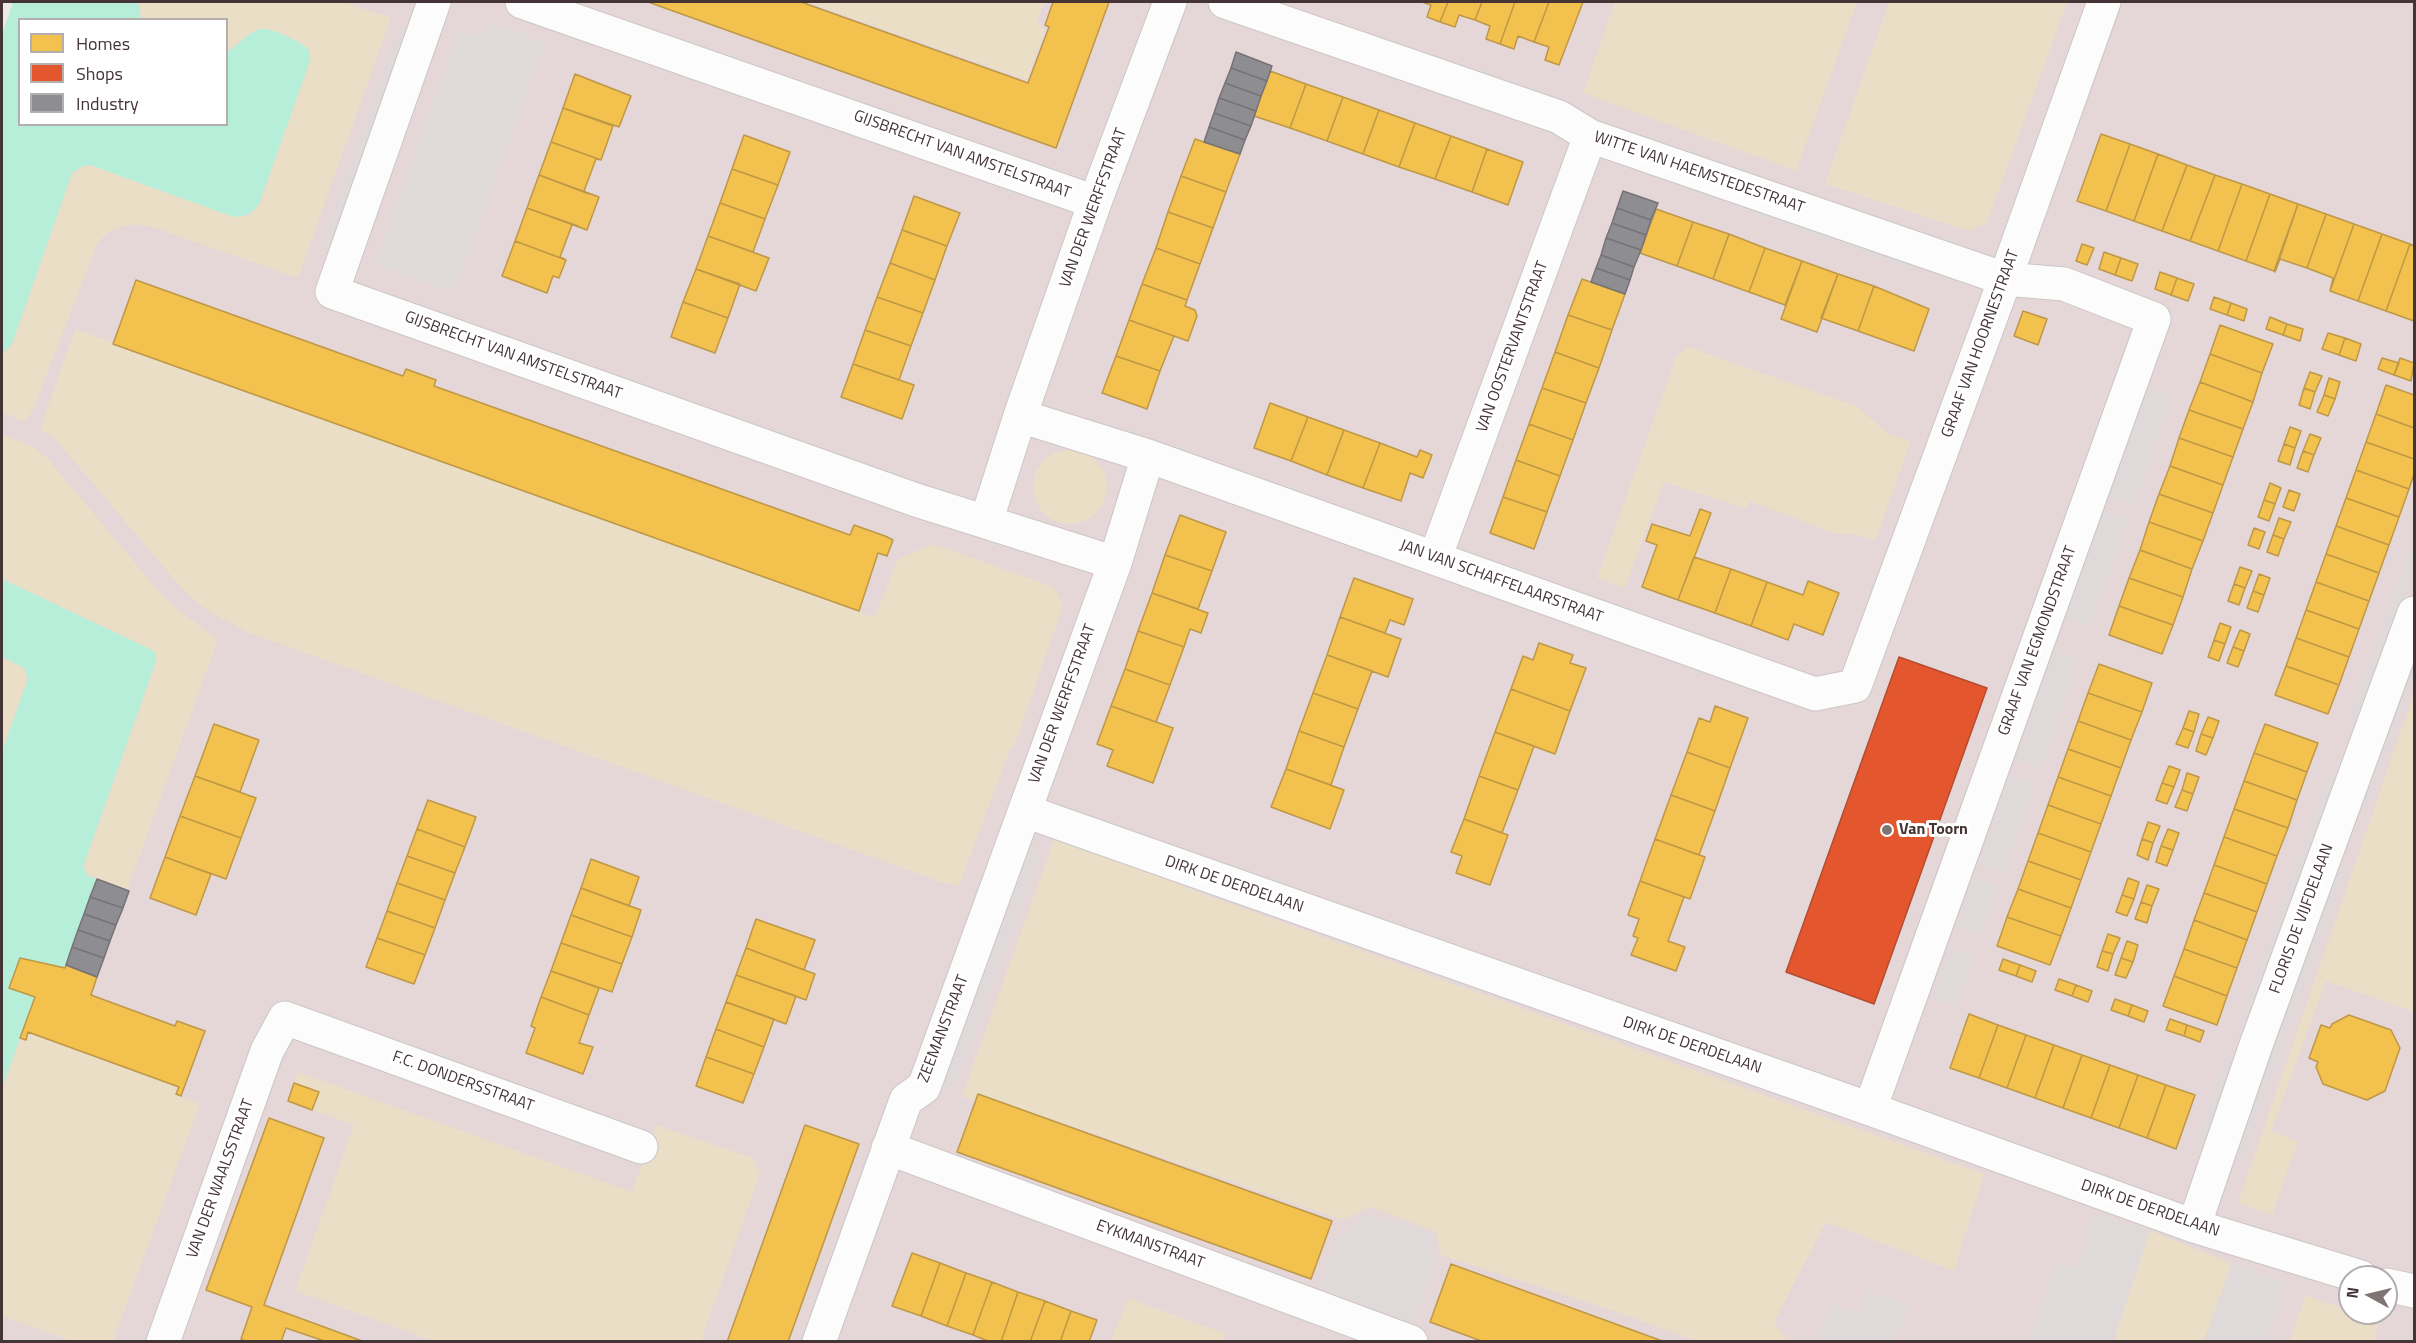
<!DOCTYPE html>
<style>
body{margin:0}
#map{position:relative;width:2416px;height:1343px;overflow:hidden;background:#eee8e8;font-family:"Titillium Web",sans-serif}
canvas{display:block}
.frame{position:absolute;inset:0;border:3px solid #443436;pointer-events:none}
.legend{position:absolute;left:18px;top:18px;width:210px;height:108px;box-sizing:border-box;background:#fff;border:2px solid #b4aeaf;margin:0;padding:8px 10px;list-style:none;font-size:18px;color:#443436}
.legend li{display:flex;align-items:center;gap:12px;height:30px}
.legend b{width:30px;border:2px solid #b4aeaf}
.north{position:absolute;left:2338px;top:1265px;width:60px;height:60px;box-sizing:border-box;background:#fff;border:2px solid #b4aeaf;border-radius:50%;rotate:278deg;font-size:16px;font-weight:700;line-height:24px;text-align:center;color:#443436}
.north::after{content:'';display:block;margin:auto;width:21px;height:27px;background:#807374;clip-path:polygon(50% 0,100% 100%,50% 72%,0 100%)}
</style>
<div id="map">
<canvas width="2416" height="1343"></canvas>
<div class="frame"></div>
<ul class="legend">
<li><b style="height:16px;background:#f2c14e"></b>Homes</li>
<li><b style="height:16px;background:#e4572e"></b>Shops</li>
<li><b style="height:16px;background:#8d8d92"></b>Industry</li>
</ul>
<div class="north">N</div>
</div>
<script>
const c = document.querySelector('canvas').getContext('2d');
c.lineJoin = 'round';
function paint(path, color) { c.fillStyle = color; c.fill(path, 'evenodd'); }
function strokePath(path, color, width, dash) { c.strokeStyle = color; c.lineWidth = width; c.lineCap = dash ? 'butt' : 'round'; c.setLineDash(dash || []); c.stroke(path); }
function write(font, color, halo, rows, align = 'center') {
  c.font = font + ' "Titillium Web",sans-serif'; c.lineWidth = 6; c.setLineDash([]); c.textBaseline = 'middle'; c.strokeStyle = halo; c.fillStyle = color; for (const [text, x, y, turn = 0] of rows) {
    c.save(); c.translate(x, y); c.rotate((+turn || 0) * Math.PI / 180); c.textAlign = isNaN(turn) ? turn : align; if (halo) c.strokeText(text, 0, 0); c.fillText(text, 0, 0); c.restore();
  }
}
paint(new Path2D(`
 M41,2h2373v1339h-2412v-1232l18,15h206v-104l-192,-1zM2350,1277h36v36h-36z`), '#e5d7d8');
paint(new Path2D(`
 M138,2h205l48,16 -93,260 -146,-51c-23,-5 -37,-2 -54,15l-64,165 -7,13 -4,1 -21,-8v-59l10,-10 60,-171 13,-8 8,1 153,50 7,-4 6,-8 51,-143 -2,-12 -4,-3 -33,-16 -17,2 -27,20 -1,-32 -85,-1z
 M807,2h237l-7,21 8,8 -18,49z
 M1615,2h242l-61,169 -213,-78z
 M1889,2h178l-80,221 -18,8 -144,-47z
 M75,329l800,288 23,-58 35,-15 121,43 9,19 -49,141h-3l-52,139 -18,-4 -691,-249 -42,-22 -23,-19 -129,-152 -14,-10 -1,-4z
 M1688,347l168,59 33,28 22,7 -36,100 -18,-6 -21,-1 -86,-33 -3,8 -83,-27 -39,106 -28,-10 80,-223z
 M2,434l29,12 17,13 119,142 51,39 -90,248 1,3 -41,-15 -5,-9 73,-206v-7l-4,-4 -150,-71z
 M1033 487a37 37 0 1 1 74 0a37 37 0 1 1-74 0Z
 M2,657l22,11 4,10 -26,74z
 M2414,693v319l-88,-31 -55,150 27,10 -26,74 -34,-12z
 M1055,838l10,1 141,56 778,279 -30,97 -128,-49 -52,100 14,19h-91l-89,-32 -167,-54 -5,-23 -65,-25 -28,13 -365,-126 -3,7 -13,-5z
 M28,1032l151,55 -2,8 23,9 -87,237h-41l-70,-25v-227l18,-51 6,1z
 M298,1072l334,120 24,-67 97,33 7,16 -59,167h-267l-139,-50 59,-166 -42,-15 6,-18 -24,-9z
 M2150,1231l82,32 -28,78 -91,1z
 M2306,1295l72,27 -3,19h-86z
 M1128,1298l98,36 -3,7h-112z`), '#eadec7');
paint(new Path2D(`
 M488,22l57,20 -91,251 -79,-29 84,-235 23,8z
 M413,25l-83,230 -6,-14 75,-210z
 M1633,157l285,104 -4,10 -285,-103z
 M2147,388l25,8 -38,109 -24,-9z
 M2104,510l24,8 -38,109 -24,-8z
 M2414,536v34l-54,156 -12,-4z
 M2414,644v30l-49,135 -9,-4z
 M2055,651l23,8 -37,109 -24,-8z
 M2330,771l10,4 -89,249 -10,-4z
 M2011,774l24,8 -31,90 -24,-9z
 M1032,845l7,11 -85,232 -13,6z
 M2333,865l12,4 -104,292 -11,-4z
 M1974,877l24,8 -18,50 -23,-8z
 M1950,948l24,8 -18,50 -23,-8z
 M2228,1054l12,4 -32,92 -12,-4z
 M2095,1213l55,18 -37,110h-84l27,-80 21,7z
 M1369,1214l63,19 4,28 -23,61 -93,-34 16,-47z
 M2232,1263l54,19 -19,55 12,4h-75z
 M1867,1290l41,16 -13,35h-78l14,-37 28,10z`), '#e0d9d9');
paint(new Path2D(`
 M13,2h125l3,17 -121,1v104h206l1,-72c11,-6 22,-22 35,-23 8,-2 38,13 44,18 4,4 4,8 4,14l-51,143c-9,12 -17,15 -31,11l-135,-49 -8,-1 -13,8 -60,171 -10,10v-320z
 M2,579l150,71 4,4v7l-73,206 5,9 9,3 -32,89 -45,-9 -10,29 25,9 -33,92v-337l26,-74 -4,-10 -22,-11z`), '#b7eeda');
const homes = new Path2D(`
 M648,2h153l227,81 21,-56 -4,-2 8,-23h56l-53,146z
 M1422,2h26l-8,20 -13,-5 4,-12z
 M1448,2h34l-7,18 -16,-5 -4,12 -15,-5z
 M1482,2h33l-15,42 -14,-5 4,-13 -15,-6z
 M1515,2h34l-15,40 -16,-6 -4,13 -14,-5z
 M1549,2h34l-24,63 -14,-5 4,-13 -15,-5z
 M1270,71l36,13 -16,44 -36,-12z
 M575,74l56,22 -12,31 -56,-19z
 M1306,84l37,13 -16,44 -37,-13z
 M1343,97l36,13 -16,44 -36,-13z
 M563,108l50,18 -12,34 -50,-18z
 M1379,110l36,13 -16,44 -36,-13z
 M1415,123l36,13 -16,43 -36,-12z
 M2101,134l29,10 -24,67 -29,-10z
 M744,135l46,17 -12,33 -46,-16z
 M1451,136l36,13 -15,43 -37,-13z
 M1195,139l45,15 -14,38 -45,-16z
 M551,142l50,18 -5,-1 -12,32 5,3 -50,-19z
 M2130,144l28,10 -24,67 -28,-10z
 M1487,149l36,13 -15,43 -36,-13z
 M2158,154l29,11 -25,66 -28,-10z
 M2187,165l28,10 -25,66 -28,-10z
 M732,169l46,16 -13,34 -45,-16z
 M539,175l60,22 -12,33 -60,-22z
 M2215,175l27,9 -24,67 -28,-10z
 M1181,176l45,16 -13,36 -45,-16z
 M2242,184l28,10 -24,67 -28,-10z
 M2270,194l28,10 -24,67 -28,-10z
 M914,196l46,17 -13,33 -45,-16z
 M720,203l45,16 -12,33 -45,-16z
 M2298,204l28,10 -19,54 -27,-9 -5,13z
 M527,208l51,18 -6,-1 -12,32 6,3 -51,-19z
 M1656,209l37,13 -16,44 -37,-13z
 M1168,212l45,16 -13,36 -44,-16z
 M2326,214l28,10 -24,67 3,-13 -26,-10z
 M1693,222l36,12 -16,45 -36,-13z
 M2354,224l28,10 -24,67 -28,-10z
 M902,230l45,16 -12,34 -45,-17z
 M1729,234l36,14 -16,44 -36,-13z
 M2382,234l28,10 -24,67 -28,-10z
 M708,236l61,22 -13,33 -60,-22z
 M515,241l51,19 -7,18 -6,-2 -6,17 -45,-17z
 M2082,244l12,4 -7,17 -11,-4z
 M2410,244l4,2v75l-28,-10z
 M1156,248l44,16 -13,36 -45,-16z
 M1765,248l37,13 -17,44 -36,-13z
 M2104,252l17,6 -6,17 -16,-6z
 M2121,258l17,6 -6,17 -17,-6z
 M1802,261l36,13 -21,58 -36,-13z
 M890,263l45,17 -12,33 -46,-16z
 M696,269l44,15 -12,34 -45,-16z
 M2160,272l17,6 -6,17 -16,-6z
 M1838,274l36,12 -16,45 -37,-13z
 M2177,278l17,6 -6,17 -17,-6z
 M1582,279l43,15 -13,36 -44,-15z
 M136,280l267,96 3,-7 30,11 -2,6 416,149 4,-10 31,11 8,4 -6,16 -9,-3 -19,58 -746,-267z
 M1142,284l45,16 -2,6 10,4 2,6 -9,25 -59,-21z
 M1874,286l55,23 -15,42 -56,-20z
 M877,297l46,16 -12,33 -46,-16z
 M2214,297l17,6 -4,12 -17,-6z
 M683,302l45,16 -13,35 -44,-16z
 M2231,303l16,6 -3,12 -17,-6z
 M2023,311l24,8 -9,26 -24,-9z
 M1568,315l44,15 -13,38 -44,-16z
 M2270,317l17,7 -4,11 -17,-6z
 M1129,320l45,16 -14,35 -44,-15z
 M2287,324l16,5 -3,12 -17,-6z
 M2220,325l53,19 -11,29 -52,-19z
 M865,330l46,16 -12,34 -46,-16z
 M2328,333l17,5 -6,17 -17,-6z
 M2345,338l16,6 -5,17 -17,-6z
 M1555,352l44,16 -13,35 -44,-15z
 M2210,354l52,19 -9,29 -53,-20z
 M1116,356l44,15 -13,38 -45,-16z
 M2382,358l17,5 -5,12 -16,-6z
 M2400,358l14,5 -3,18 -17,-6z
 M853,364l61,21 -12,34 -61,-22z
 M2310,372l12,4 -7,16 -11,-4z
 M2329,378l11,4 -5,17 -11,-4z
 M2200,382l53,20 -10,27 -54,-19z
 M2386,385l28,10v33l-38,-14z
 M1542,388l44,15 -13,37 -44,-16z
 M2304,388l11,4 -5,17 -11,-4z
 M2324,395l11,4 -7,17 -11,-4z
 M1270,403l38,14 -17,44 -37,-13z
 M2189,410l54,19 -10,28 -54,-19z
 M2376,414l38,14v31l-48,-17z
 M1308,417l36,13 -17,45 -36,-14z
 M1529,424l44,16 -13,36 -44,-16z
 M2290,427l11,4 -6,17 -11,-4z
 M1344,430l36,13 -17,45 -36,-13z
 M2310,434l11,4 -7,17 -11,-4z
 M2179,438l54,19 -10,28 -53,-19z
 M2366,442l48,17v15l-5,15 -53,-19z
 M1380,443l37,14 3,-7 12,5 -9,23 -13,-5 -9,28 -38,-13z
 M2284,444l11,4 -5,17 -12,-4z
 M2303,451l11,4 -6,17 -11,-4z
 M1516,460l44,16 -13,36 -44,-15z
 M2170,466l53,19 -10,28 -54,-19z
 M2356,470l53,19 -10,28 -53,-19z
 M2270,483l11,5 -6,16 -11,-4z
 M2289,490l11,4 -6,17 -11,-4z
 M2159,494l54,19 -10,28 -54,-19z
 M1503,497l44,15 -13,37 -44,-16z
 M2346,498l53,19 -10,28 -53,-19z
 M2264,500l11,4 -6,17 -11,-4z
 M1700,509l11,4 -33,87 -36,-13 15,-42 -11,-4 6,-17 38,12z
 M1180,515l46,17 -14,39 -47,-16z
 M2279,518l12,4 -7,17 -11,-4z
 M2149,522l54,19 -11,28 -52,-19z
 M2336,526l53,19 -10,28 -53,-19z
 M2254,528l11,4 -6,17 -11,-4z
 M2273,535l11,4 -6,17 -11,-4z
 M2140,550l52,19 -9,28 -54,-19z
 M2326,554l53,19 -10,28 -53,-19z
 M1165,555l47,16 -14,38 -46,-16z
 M1694,557l37,12 -16,44 -37,-13z
 M2240,567l12,4 -7,17 -11,-4z
 M1731,569l36,13 -16,44 -36,-13z
 M2259,574l11,4 -6,17 -11,-4z
 M1354,578l59,21 -9,26 -14,-5 -5,13 -45,-16z
 M2129,578l54,19 -10,28 -54,-19z
 M1808,581l31,12 -16,42 -29,-11 -6,16 -37,-14 16,-44 36,13z
 M2316,582l53,19 -10,28 -53,-19z
 M2234,584l11,4 -6,17 -11,-4z
 M2253,591l11,4 -6,17 -11,-4z
 M1152,593l56,20 -7,20 -11,-4 -6,18 -46,-16z
 M2119,606l54,19 -11,29 -53,-19z
 M2306,610l53,19 -10,28 -53,-19z
 M1340,617l61,22 -13,38 -61,-22z
 M2220,623l11,4 -6,17 -11,-4z
 M2240,630l10,4 -6,17 -11,-4z
 M1138,631l46,16 -14,38 -45,-16z
 M2296,638l53,19 -10,28 -53,-19z
 M2214,640l11,4 -6,17 -11,-4z
 M1539,643l34,12 -3,8 16,5 -16,43 -59,-22 12,-33 10,4z
 M2233,647l11,4 -6,16 -11,-4z
 M1327,655l45,16 -14,38 -45,-16z
 M2099,664l53,19 -10,29 -54,-19z
 M2286,666l53,19 -11,29 -53,-19z
 M1125,669l45,16 -14,37 -45,-16z
 M1511,689l59,22 -15,43 -60,-22z
 M1313,693l45,16 -14,38 -45,-16z
 M2088,693l54,19 -11,28 -53,-19z
 M1111,706l62,22 -20,55 -46,-17 6,-16 -16,-6z
 M1715,706l33,12 -18,50 -43,-16 12,-34 11,4z
 M2189,711l10,3 -5,18 -11,-4z
 M2208,717l11,4 -6,17 -12,-4z
 M2078,721l53,19 -10,28 -53,-19z
 M214,724l45,16 -19,52 -45,-16z
 M2265,724l53,19 -11,29 -53,-19z
 M2183,728l11,4 -6,16 -12,-4z
 M1299,731l45,16 -13,38 -45,-16z
 M1495,732l39,14 -16,44 -39,-14z
 M2201,734l12,4 -7,17 -10,-4z
 M2068,749l53,19 -10,28 -53,-19z
 M1687,752l43,16 -15,43 -44,-16z
 M2254,753l53,19 -10,28 -53,-19z
 M2169,766l11,4 -6,17 -12,-4z
 M1286,769l58,21 -14,39 -59,-22z
 M2187,773l12,4 -6,17 -11,-4z
 M195,776l61,22 -15,40 -61,-22z
 M1479,776l39,14 -16,43 -38,-14z
 M2058,777l53,19 -10,28 -53,-19z
 M2244,781l53,19 -9,28 -54,-19z
 M2162,783l12,4 -7,17 -11,-4z
 M2182,790l11,4 -6,17 -12,-4z
 M1671,795l44,16 -16,44 -44,-16z
 M428,800l48,17 -11,30 -48,-18z
 M2048,805l53,19 -10,28 -53,-19z
 M2234,809l54,19 -11,28 -53,-19z
 M180,816l61,22 -15,41 -61,-22z
 M1464,819l44,16 -18,50 -34,-12 6,-17 -11,-4z
 M2148,822l12,4 -7,17 -11,-4z
 M417,829l48,18 -10,26 -48,-17z
 M2168,829l11,4 -6,17 -12,-4z
 M2038,833l53,19 -10,28 -53,-19z
 M2224,837l53,19 -10,28 -53,-19z
 M1655,839l50,18 -15,42 -50,-18z
 M2142,839l11,4 -5,17 -11,-5z
 M2161,846l12,4 -6,16 -11,-4z
 M407,856l48,17 -10,27 -48,-17z
 M165,857l46,17 -15,41 -46,-17z
 M591,859l48,18 -10,29 -48,-18z
 M2028,861l53,19 -10,28 -53,-19z
 M2214,865l53,19 -10,28 -53,-19z
 M2128,878l11,4 -5,17 -12,-4z
 M1640,881l44,16 -16,44 17,6 -9,24 -45,-16 7,-17 -5,-2 6,-17 -11,-4z
 M397,883l48,17 -10,28 -48,-17z
 M2147,885l12,4 -7,17 -11,-4z
 M581,888l60,22 -9,27 -61,-22z
 M2018,889l53,19 -10,28 -54,-19z
 M2204,893l53,19 -10,28 -53,-20z
 M2122,895l12,4 -7,17 -11,-4z
 M2141,902l11,4 -5,17 -12,-4z
 M387,911l48,17 -10,27 -48,-17z
 M571,915l61,22 -10,27 -61,-21z
 M2007,917l54,19 -11,29 -53,-19z
 M756,919l59,21 -11,30 -58,-22z
 M2194,920l53,20 -10,28 -53,-19z
 M2108,934l12,4 -7,16 -11,-3z
 M377,938l48,17 -11,29 -48,-17z
 M2127,941l11,4 -5,17 -12,-4z
 M561,943l61,21 -10,28 -61,-21z
 M746,948l69,26 -9,26 -70,-25z
 M2184,949l53,19 -10,28 -53,-20z
 M2102,951l11,3 -5,17 -11,-4z
 M20,958l45,10 1,-3 31,12 -6,18 84,31 2,-5 28,10 -24,65 -5,-2 3,-7 -151,-55 -2,8 -6,-2 15,-41 -26,-9z
 M2121,958l12,4 -7,16 -11,-3z
 M2003,959l17,6 -4,11 -17,-6z
 M2020,965l16,6 -4,11 -16,-6z
 M551,971l48,17 -10,27 -48,-18z
 M736,975l60,21 -10,28 -60,-22z
 M2174,976l53,20 -10,29 -54,-19z
 M2059,979l17,6 -4,11 -17,-6z
 M2076,985l16,6 -4,11 -16,-6z
 M541,997l48,18 -10,28 14,4 -10,27 -57,-21 9,-25 -4,-2z
 M2115,999l17,6 -4,11 -17,-6z
 M726,1002l48,17 -10,28 -48,-18z
 M2132,1005l16,6 -4,11 -16,-6z
 M1969,1014l29,11 -19,53 -29,-10z
 M2349,1015l42,15 9,18 -15,43 -18,9 -44,-16 -7,-17 2,-5 -9,-4 12,-33 9,3 2,-4z
 M2170,1019l17,6 -3,11 -18,-6z
 M1998,1025l28,10 -19,53 -28,-10z
 M2187,1025l17,6 -4,11 -16,-6z
 M716,1029l48,18 -10,27 -48,-17z
 M2026,1035l28,10 -19,53 -28,-10z
 M2054,1045l28,10 -19,53 -28,-10z
 M2082,1055l28,10 -19,53 -28,-10z
 M706,1057l48,17 -11,29 -47,-17z
 M2110,1065l28,10 -19,53 -28,-10z
 M2138,1075l28,10 -19,53 -28,-10z
 M294,1083l25,9 -7,18 -24,-9z
 M2166,1085l29,10 -19,54 -29,-11z
 M978,1094l354,127 -21,58 -354,-127z
 M269,1118l55,20 -60,167 101,37h-38l-41,-14 -5,14h-34l-6,-3 11,-32 -46,-17z
 M805,1125l54,19 -71,198h-61z
 M912,1253l28,10 -19,53 -29,-10z
 M940,1263l26,10 -19,53 -26,-10z
 M1451,1264l214,78h-181l-54,-20z
 M966,1273l26,9 -19,53 -26,-9z
 M992,1282l26,10 -17,50h-11l-17,-7z
 M1018,1292l27,9 -15,41h-29z
 M1045,1301l26,10 -11,31h-30z
 M1071,1311l26,9 -8,22h-29z`);
paint(homes, '#f2c14e');
strokePath(homes, '#be9747', 1.5);
const shops = new Path2D(`
 M1899,657l88,31 -113,316 -88,-32z`);
paint(shops, '#e4572e');
strokePath(shops, '#b44c30', 1.5);
const industry = new Path2D(`
 M1236,52l36,14 -5,15 -36,-13z
 M1231,68l36,13 -6,15 -36,-13z
 M1225,83l36,13 -5,15 -37,-13z
 M1219,98l37,13 -5,15 -37,-13z
 M1214,113l37,13 -6,14 -36,-13z
 M1209,127l36,13 -5,14 -36,-12z
 M1623,191l35,12 -7,17 -34,-12z
 M1617,208l34,12 -5,15 -34,-12z
 M1612,223l34,12 -5,15 -35,-12z
 M1606,238l35,12 -7,17 -33,-12z
 M1601,255l33,12 -4,13 -34,-12z
 M1596,268l34,12 -5,14 -34,-12z
 M97,879l32,12 -6,17 -33,-11z
 M90,897l33,11 -7,17 -32,-11z
 M84,914l32,11 -6,16 -32,-11z
 M78,930l32,11 -6,17 -32,-11z
 M72,947l32,11 -7,19 -31,-12z`);
paint(industry, '#8d8d92');
strokePath(industry, '#777276', 1.5);
const minor = new Path2D(`
 M434,2l-102,290 584,208 70,22
 M522,2l573,200
 M1225,2l334,115 31,19 415,143 59,5 90,35 -284,790
 M1020,416l75,-214 75,-200
 M1148,456l667,238 40,-8 150,-407 99,-277
 M1435,558l155,-422
 M1025,811l845,298 324,117 167,51
 M888,1148l523,194
 M2194,1226l62,-181 158,-432
 M2386,1285l28,6
 M163,1342l104,-291 18,-33 356,129
 M819,1342l87,-242 18,-13 191,-524 33,-107 -128,-40 -34,106 129,41`);
strokePath(minor, '#ccc5c6', 35);
strokePath(minor, '#fcfcfc', 33);
for (const [x, y, r, color] of [
 [1887,830,6,"#807374"]
]) { const dot = new Path2D(); dot.arc(x, y, r, 0, 2 * Math.PI); c.fillStyle = color; c.fill(dot); strokePath(dot, '#fff', 2); }
write('16px', '#443436', '#fff', [
 ["GIJSBRECHT VAN AMSTELSTRAAT",962,155,20],
 ["WITTE VAN HAEMSTEDESTRAAT",1699,173,19],
 ["VAN DER WERFFSTRAAT",1094,208,-70],
 ["GRAAF VAN HOORNESTRAAT",1981,344,-70],
 ["VAN OOSTERVANTSTRAAT",1513,347,-70],
 ["GIJSBRECHT VAN AMSTELSTRAAT",513,356,20],
 ["JAN VAN SCHAFFELAARSTRAAT",1501,582,20],
 ["GRAAF VAN EGMONDSTRAAT",2038,641,-70],
 ["VAN DER WERFFSTRAAT",1063,704,-70],
 ["DIRK DE DERDELAAN",1234,885,19],
 ["FLORIS DE VIJFDELAAN",2302,919,-70],
 ["ZEEMANSTRAAT",944,1029,-69],
 ["DIRK DE DERDELAAN",1692,1046,19],
 ["F.C. DONDERSSTRAAT",463,1082,20],
 ["VAN DER WAALSSTRAAT",221,1179,-70],
 ["DIRK DE DERDELAAN",2150,1209,19],
 ["EYKMANSTRAAT",1150,1245,20]
]);
write('bold 16px', '#443436', '#fff', [
 ["Van Toorn",1899,830]
], 'left');
</script>
